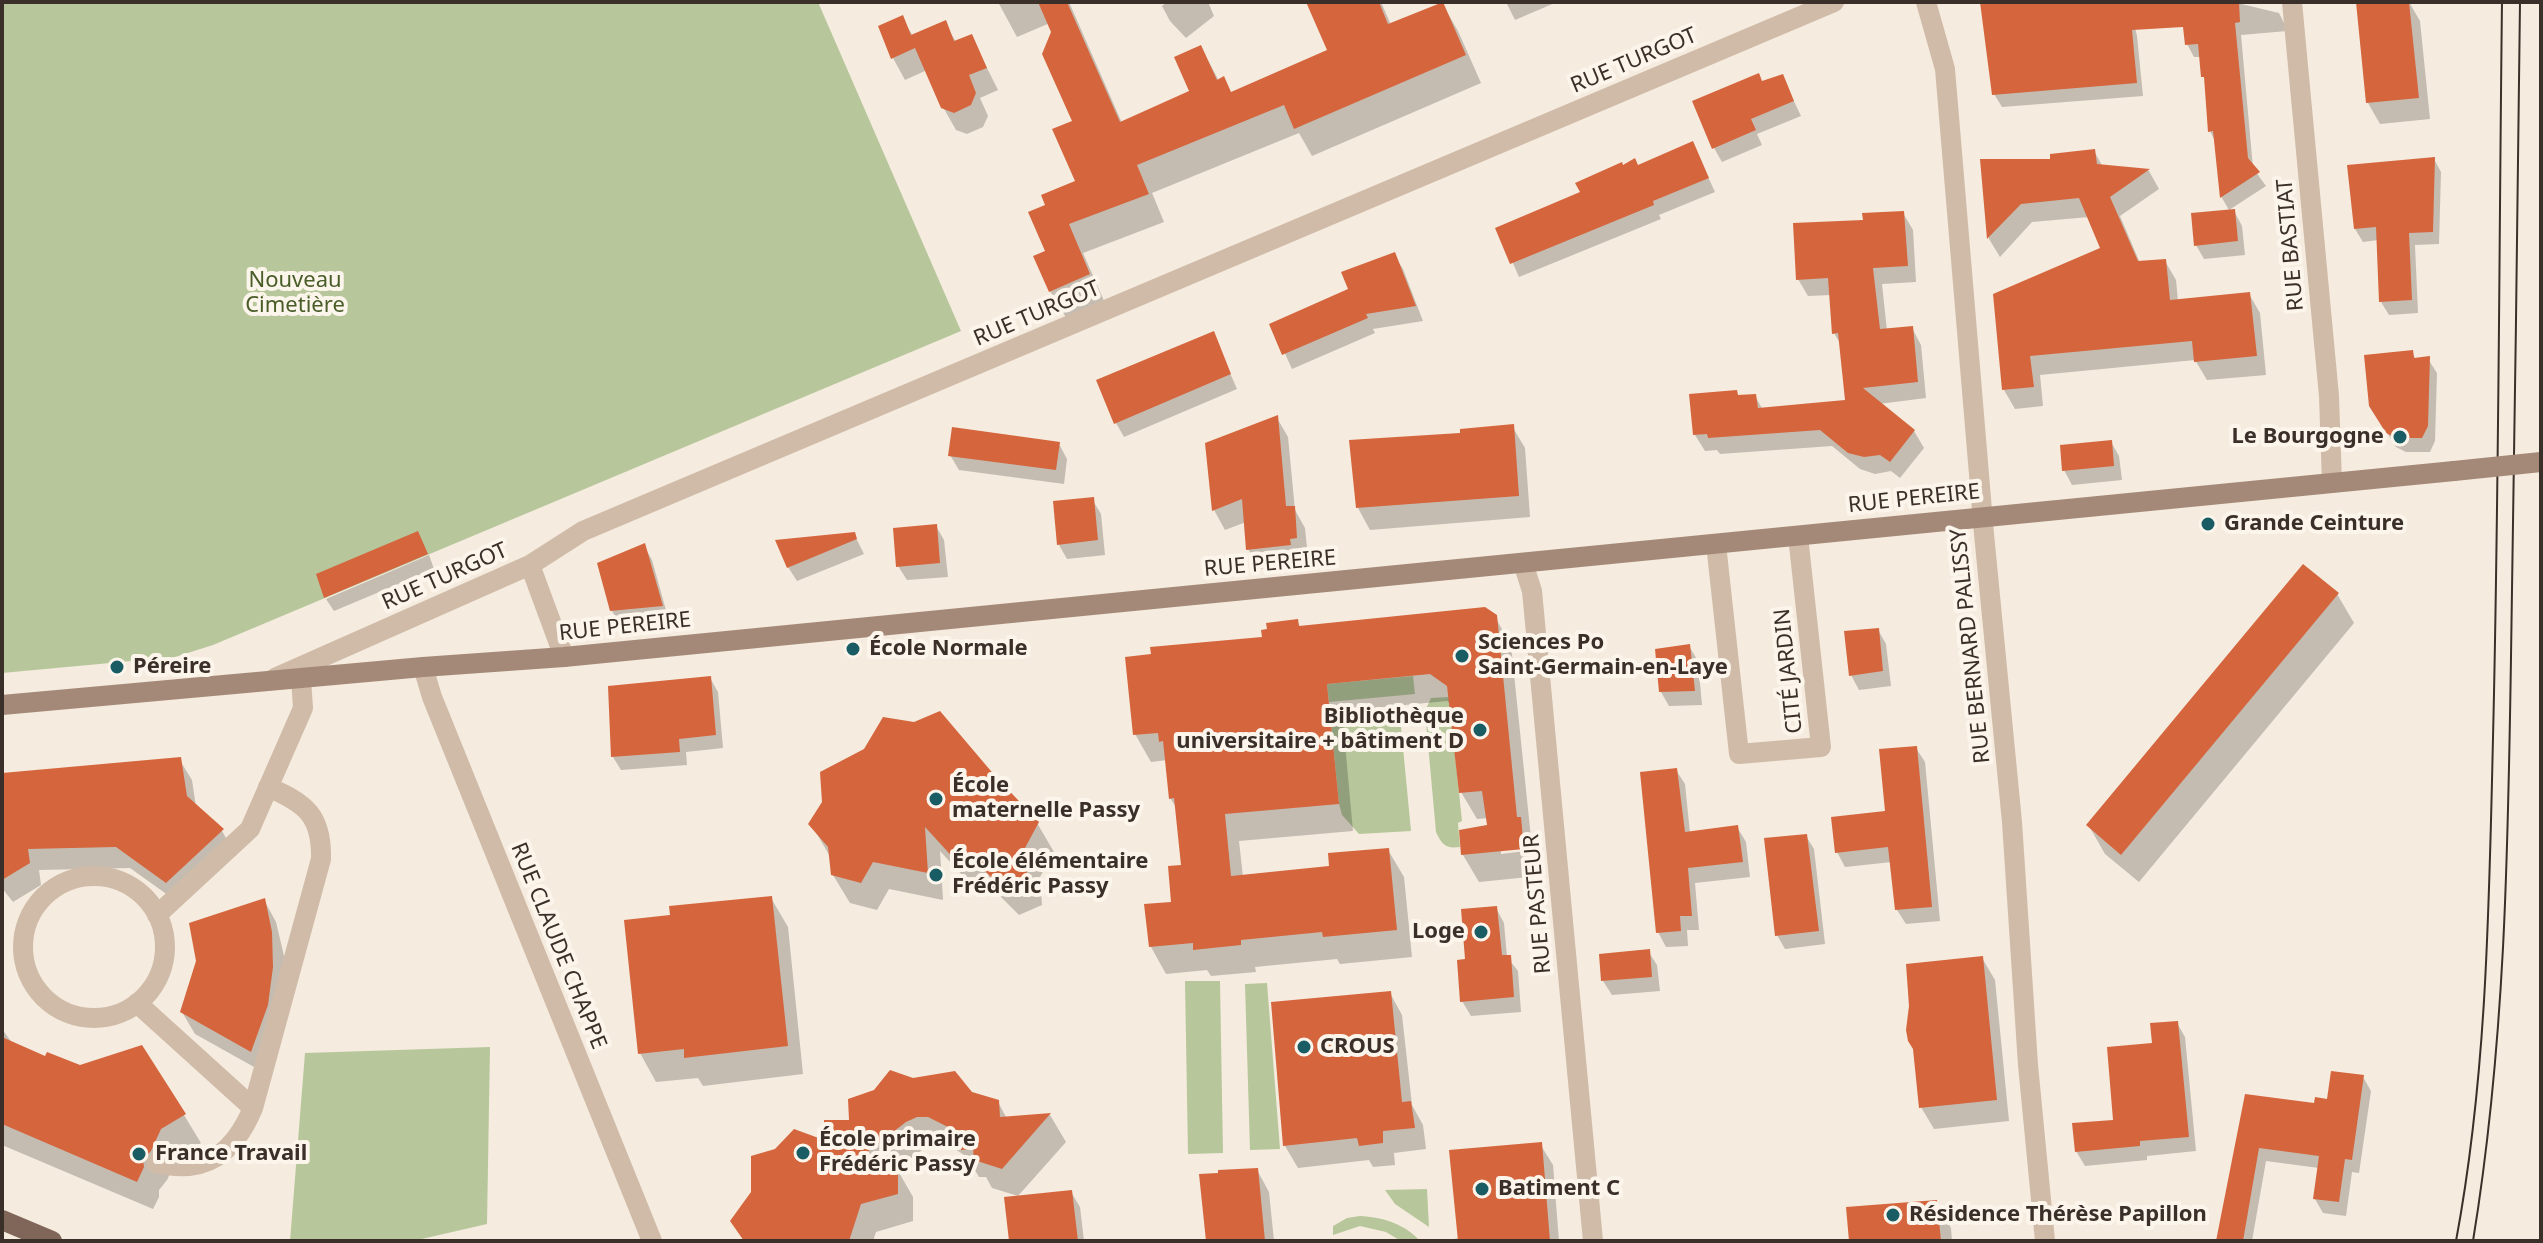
<!DOCTYPE html>
<meta charset="utf-8">
<style>
body{margin:0}
#map{position:relative;width:2543px;height:1243px;overflow:hidden;background:#f5ebde;font-family:"Noto Sans",sans-serif}
canvas{display:block}
.frame{position:absolute;inset:0;border:4px solid #3b2f29;pointer-events:none}
</style>
<div id="map">
<canvas width="2543" height="1243"></canvas>
<div class="frame"></div>
</div>
<script>
const c = document.querySelector('canvas').getContext('2d');
c.lineJoin = 'round';
function paint(path, color) { c.fillStyle = color; c.fill(path, 'evenodd'); }
function strokePath(path, color, width, dash) { c.strokeStyle = color; c.lineWidth = width; c.lineCap = dash ? 'butt' : 'round'; c.setLineDash(dash || []); c.stroke(path); }
function write(font, color, halo, rows, align = 'center') {
  c.font = font + ' "Noto Sans",sans-serif'; c.lineWidth = 8; c.setLineDash([]); c.textBaseline = 'middle'; c.strokeStyle = halo; c.fillStyle = color; for (const [text, x, y, turn = 0] of rows) {
    c.save(); c.translate(x, y); c.rotate((+turn || 0) * Math.PI / 180); c.textAlign = isNaN(turn) ? turn : align; if (halo) c.strokeText(text, 0, 0); c.fillText(text, 0, 0); c.restore();
  }
}
paint(new Path2D(`
 M2,2h816l143,329 -748,314 -38,12 -173,16z
 M1413,676l2,18 -86,8 -2,-18z
 M1449,697l13,124 -4,2 2,24c-14,2 -18,-2 -24,-15l-11,-121 6,-13z
 M1391,718l10,9 10,104 -52,3 -17,-19 -3,-11 -8,-80z
 M1185,981h35l3,172 -35,1z
 M1267,983l13,166 -30,1 -5,-166z
 M490,1047l-3,177 -74,17h-123l15,-188z
 M1427,1189l2,38 -34,-23 -10,-14z
 M1360,1216c22,1 45,8 60,25h-19l-15,-9 -26,-6 -27,9v-9l14,-8z`), '#b7c79b');
paint(new Path2D(`
 M998,2h71l53,121 70,-31 9,-45 18,34 13,13 98,-43 -21,-49h72l10,23 51,-22 16,28 23,52 -169,73 -13,-23 -147,60 12,29 -81,31 22,50 -38,16 -17,-28 -2,-85 29,-24 -3,-60 -24,-99 -33,14z
 M1167,2h41l6,14 -28,22 -16,-17 -8,-15z
 M1506,2h51l-42,18z
 M1982,2h147l8,34 6,60 -141,11 -8,-13z
 M2184,2h49l46,11 7,14 1,4 -46,4 12,133 13,18 -37,24 -7,-12 -6,-55 -6,-12 -4,-50 -3,-5 -2,-19h-7l-7,-13z
 M2390,2h19l11,19 10,98 -50,5 -12,-21z
 M902,18l11,18 32,-13 11,19 15,-6 27,54 -18,8 8,18 -5,11 -16,7 -11,-4 -13,-23 -16,-37 -22,10 -12,-22z
 M1782,76l19,40 -44,18 5,11 -40,17 -8,-14 49,-65z
 M1693,144l22,48 -56,23 2,4 -142,58 -21,-48z
 M2094,151l9,16 46,4 10,18 -39,27 20,47 25,-2 11,19 2,21 71,-7 11,19 6,62 -59,5 -12,-20 -155,15 3,31 -28,3 -11,-19 99,-141 -14,-32 -57,5 -32,35 -11,-18 -7,-78h70z
 M2434,159l7,13 -2,72 -24,1 3,68 -29,2 -8,-13 -3,-62 -15,2 -8,-13z
 M2234,211l8,15 3,29 -41,4 -8,-14z
 M1903,213l10,17 3,52 -34,2 5,47 25,-3 9,17 5,53 -47,6 35,27 10,17 -24,30 -9,-7 -16,3 -15,-5 -28,-23 -112,8 -3,-4 -12,1 -10,-16 41,-43 3,5 16,-1 8,14 84,-8 -6,-57 -7,-12 -3,-38 -23,1 -10,-17 67,-57z
 M1394,255l9,14 20,52 -50,8 2,4 -83,36 -20,-44 79,-35z
 M1213,334l24,55 -113,48 -8,-14z
 M2412,352l4,8 12,-1 9,14 -2,68 -5,11h-24l-10,-5 -16,-26z
 M1277,418l11,19 7,73 10,18 3,30 -7,1v6l-41,4 -12,-20 -2,-27 -21,8 -11,-20z
 M1512,426l13,22 5,69 -160,13 -12,-22z
 M2111,442l8,14 3,24 -50,5 -8,-15z
 M1059,444l8,15 -3,25 -105,-14 -9,-15z
 M1092,499l9,15 4,41 -38,4 -8,-14z
 M936,526l8,14 4,37 -41,3 -9,-14z
 M854,534l10,20 -67,27 -9,-14z
 M644,546l8,14 17,61 -48,4 -9,-14z
 M429,555l5,14 -100,42 -8,-12z
 M2337,594l17,29 -215,259 -34,-28 -16,-28z
 M1495,617l16,28 20,193 5,8 3,30 -60,6 -16,-27 -2,-23 28,-5 -1,-9 -11,1 -16,-27 -10,-88 -4,-3 -105,10 11,120 -114,10 4,36 89,-9 56,-18 16,27 8,80 -72,7 -3,-5 -82,8 1,5 -45,4 -4,-6 -41,4 -15,-27 22,-43 10,-37 -5,-57 -8,-12 -3,-38 -16,2 -16,-28 129,-95 33,-18 4,7zM1534,846v4l-33,4v-4z
 M1878,630l8,14 5,42 -32,4 -8,-15z
 M1689,646l9,15 4,44 -33,1 -8,-14z
 M710,678l8,14 5,56 -37,4 1,13 -66,5 -8,-13z
 M1916,748l9,14 15,159 -34,3 -9,-14 -5,-48 -47,5 -8,-15 50,-39z
 M179,759l13,21 4,27 26,24 12,21 -55,51 -49,-35 -91,2 2,15 -28,17 -11,-14v-113z
 M1676,770l9,14 5,49 47,-6 9,15 4,35 -55,6 4,47h-12l1,16 -22,1 -8,-15z
 M1037,823l17,29 -14,25 2,28 -23,10 -37,-37 -7,11 -35,-38 3,49 -54,-11 -12,21 -27,-7 -17,-28 -2,-17 -20,-34z
 M1806,836l8,13 11,95 -40,5 -8,-14z
 M771,898l17,29 15,147 -100,12 -5,-8 -42,4 -16,-29 32,-137z
 M264,900l12,22 8,34 1,22 -22,94 -68,-38 -13,-22z
 M1496,908l8,15 3,34 11,14 3,41 -50,4 -9,-15 6,-40z
 M1648,951l9,14 3,26 -48,4 -9,-14z
 M1982,958l13,22 14,141 -75,8 -13,-22z
 M1390,993l12,22 10,90 11,20 3,24 -32,4 1,12 -22,2 -4,-7 -71,8 -13,-22 -12,-142z
 M2177,1023l8,14 11,114 -49,5v4l-62,6 -9,-15 39,-29 39,-77z
 M2,1029l11,15 171,71 17,28 -24,15 -10,22 -8,10v7l-6,12 -151,-64z
 M2363,1077l8,14 -12,82 -7,-1 -6,44 -23,-3 -8,-14 4,-31 -53,-7 -14,80h-34l29,-145 68,9 14,-4z
 M971,1093l27,9 9,17 43,-4 16,27 -48,54 -26,-8 -6,-11h-7l-12,-20 -12,-8 -10,-5h-12l-11,6 -25,19 16,28v24l-37,11 -3,9h-129l-12,-20 119,-99z
 M1540,1144l13,21 6,76h-105v-2l6,-1z
 M1257,1170l12,22 5,49h-66l12,-67z
 M1071,1192l9,15 4,34h-73z
 M1936,1202l15,26 1,13h-101z`), '#0003');
paint(new Path2D(`
 M1038,2h29l53,120 69,-31 -15,-34 27,-12 16,35 7,-4 7,16 96,-42 -21,-48h73l9,22 55,-22 23,53 -172,74 -10,-24 -147,60 12,29 -80,30 21,50 -41,18 -16,-36 12,-5 -17,-39 17,-7 -4,-10 34,-14 -23,-52 20,-8 -30,-67 9,-22z
 M1980,2h259l1,20 -5,1 13,135 12,14 -40,26 -7,-67 -5,1 -4,-55h-3l-3,-33 -13,1 -2,-18 -51,3 5,53 -145,12z
 M2356,2h53l10,96 -53,5z
 M903,15l8,20 35,-15 8,21 18,-7 15,34 -18,7 7,18 -5,12 -17,8 -13,-5 -26,-60 -24,11 -13,-33z
 M1759,73l3,8 21,-7 11,27 -43,18 5,11 -44,19 -20,-48z
 M1693,141l16,37 -56,23 1,4 -144,59 -15,-36 85,-36 -5,-9 47,-21 1,3 12,-7 3,7z
 M2095,149l2,15 53,5 -40,28 28,64 28,-2 4,41 80,-8 7,64 -63,6 -2,-21 -162,15 4,31 -32,3 -9,-96 107,-46 -21,-50 -58,6 -34,35 -7,-80h70v-5z
 M2435,157l-2,75 -24,1 3,67 -33,2 -3,-75 -22,2 -7,-64z
 M2235,209l3,32 -44,5 -3,-33z
 M1904,211l4,55 -35,2 7,61 33,-3 5,56 -55,6 52,42 -25,32 -10,-7 -16,2 -16,-4 -28,-23 -112,8 -1,-4 -14,1 -4,-41 48,-4 1,5 18,-1 2,14 87,-8 -7,-67 -6,1 -4,-56 -32,2 -3,-57 70,-3 -1,-7z
 M1395,252l21,54 -50,8 2,4 -86,37 -13,-31 79,-35 -7,-17z
 M1214,331l17,43 -117,50 -18,-44z
 M2413,350l1,8 16,-2 -2,70 -6,12h-26l-10,-5 -17,-27 -5,-51z
 M1278,415l8,91h9l2,32 -7,1 1,6 -45,5 -4,-51 -30,12 -7,-68z
 M1514,424l5,72 -163,12 -7,-68 111,-7v-4z
 M952,427l108,15 -4,28 -108,-14z
 M2112,440l2,26 -52,5 -2,-26z
 M1094,497l4,43 -41,5 -4,-44z
 M937,524l3,39 -44,4 -3,-39z
 M418,531l10,23 -104,44 -8,-24z
 M855,532l2,7 -70,29 -12,-28z
 M645,543l18,63 -53,5 -13,-48z
 M2303,564l36,29 -218,262 -35,-30z
 M1485,607l12,8 20,202h4l3,32 -63,6 -2,-25 28,-5 -5,-34 -23,2 -12,-107 -17,-12 -103,10 12,120 -114,10 6,62 98,-10 -1,-13 61,-5 8,82 -74,7 -1,-5 -81,8v5l-48,5v-7l-44,4 -5,-43 27,-2 -3,-36 13,-1 -7,-67 -5,1 -6,-58 -4,1 -1,-9 -25,2 -8,-78 26,-3 -1,-7 112,-10 -1,-7 6,-1 -1,-6 32,-4 1,7z
 M1879,628l4,43 -34,5 -5,-45z
 M1690,644l5,47 -36,1 -4,-43z
 M711,676l5,59 -37,4 1,13 -69,5 -3,-71z
 M940,711l56,66 43,45 -14,26 2,29 -25,11 -37,-37 -7,12 -33,-36 3,46 -55,-11 -12,21 -30,-8 -3,-28 -20,-23 14,-22 -2,-30 44,-23 19,-32 31,5z
 M1917,746l15,161 -37,3 -7,-63 -53,6 -4,-36 54,-6 -6,-62z
 M181,757l6,39 37,33 -58,54 -50,-36 -88,2 2,14 -28,17v-107z
 M1677,768l8,64 53,-7 5,37 -55,6 4,48h-12l1,15 -25,2 -16,-161z
 M1807,834l12,97 -44,5 -11,-98z
 M772,896l16,150 -104,12v-9l-46,5 -14,-134 46,-5 -1,-9z
 M265,898l7,34 1,35 -5,38 -17,47 -71,-40 16,-51 -7,-38z
 M1497,906l5,49h9l3,42 -54,5 -3,-42 8,-1 -4,-50z
 M1650,949l2,28 -51,4 -2,-27z
 M1983,956l14,144 -78,8 -6,-59 -5,-8 -2,-11 3,-24 -3,-42z
 M1391,991l11,111 9,-1 4,27 -32,3v12l-24,3 -2,-8 -74,8 -12,-144z
 M2178,1021l11,116 -49,4v5l-65,6 -3,-29 41,-3 -6,-73 45,-4 -2,-20z
 M2,1037l43,19 2,-4 33,13 62,-20 44,69 -25,15 -10,22 -8,9 1,7 -7,15 -135,-58z
 M890,1070l23,8 42,-7 17,21 27,8 1,17 51,-4 -49,56 -28,-9 -1,-11 -12,1 -8,-18 -7,-6 -18,-9h-11l-11,5 -44,34 36,11v27l-37,10 -12,37h-105l-14,-20 21,-29v-36l24,-7 19,-20 30,11v-20h25l-1,-21 26,-9z
 M2331,1071l33,4 -12,85 -7,-1 -6,43 -26,-3 6,-43 -60,-8 -16,93h-27l29,-147 69,9 1,-6 12,2z
 M1542,1142l8,99h-92l-9,-91z
 M1258,1168l7,73h-59l-7,-67 19,-1v-3z
 M1072,1190l6,51h-69l-5,-44z
 M1937,1200l4,41h-92l-3,-34z`), '#d4653d');
strokePath(new Path2D(`
 M1926,2l19,67 39,465 28,288 16,243 17,176
 M2292,2l37,394 3,87
 M1716,544l23,210 82,-7 -23,-211
 M1523,563l9,28 61,650
 M530,565l34,92
 M423,667l9,30 220,544
 M275,678l255,-113 53,-34 1251,-529
 M23 947a71 71 0 1 1 142 0a71 71 0 1 1-142 0Z
 M157,915l93,-86 53,-121 -2,-29
 M137,1003l116,105
 M156,1163c50,12 78,-10 97,-55l68,-249c1,-44 -16,-56 -53,-72`), '#d0bba8', 20);
strokePath(new Path2D(`
 M2,705l421,-38 141,-10 1890,-186`), '#a48978', 20);
strokePath(new Path2D(`
 M2,1220l50,21`), '#7f6658', 20);
strokePath(new Path2D(`
 M2456,1241c31,-166 33,-335 37,-503 6,-245 6,-491 9,-736
 M2473,1241c32,-196 35,-386 38,-584 4,-218 6,-437 9,-655`), '#3b2f29', 2);
strokePath(new Path2D(`
 M2454,471l87,-9`), '#a48978', 20);
for (const [x, y, r, color] of [
 [2400,437,8,"#195c63"],
 [2208,524,8,"#195c63"],
 [853,649,8,"#195c63"],
 [1462,656,8,"#195c63"],
 [117,667,8,"#195c63"],
 [1480,730,8,"#195c63"],
 [936,799,8,"#195c63"],
 [936,875,8,"#195c63"],
 [1481,932,8,"#195c63"],
 [1304,1047,8,"#195c63"],
 [803,1153,8,"#195c63"],
 [139,1154,8,"#195c63"],
 [1482,1189,8,"#195c63"],
 [1893,1215,8,"#195c63"]
]) { const dot = new Path2D(); dot.arc(x, y, r, 0, 2 * Math.PI); c.fillStyle = color; c.fill(dot); strokePath(dot, '#fcf5eb', 3); }
write('22px', '#3b2f29', '#fcf5eb', [
 ["RUE TURGOT",1634,61,-23],
 ["RUE BASTIAT",2291,245,-95],
 ["RUE TURGOT",1037,314,-23],
 ["RUE PEREIRE",1914,499,-6],
 ["RUE PEREIRE",1270,564,-5],
 ["RUE TURGOT",445,577,-24],
 ["RUE PEREIRE",625,627,-6],
 ["RUE BERNARD PALISSY",1971,646,-96],
 ["CITÉ JARDIN",1789,671,-96],
 ["RUE PASTEUR",1538,904,-95],
 ["RUE CLAUDE CHAPPE",558,946,68]
]);
write('22px', '#495d29', '#fcf5eb', [
 ["Nouveau",295,281],
 ["Cimetière",295,306]
]);
write('bold 22px', '#3b2f29', '#fcf5eb', [
 ["Le Bourgogne",2384,437,"right"],
 ["Grande Ceinture",2224,524],
 ["Sciences Po",1478,643],
 ["Saint-Germain-en-Laye",1478,668],
 ["École Normale",869,649],
 ["Péreire",133,667],
 ["Bibliothèque",1464,717,"right"],
 ["universitaire + bâtiment D",1464,742,"right"],
 ["École",952,786],
 ["maternelle Passy",952,811],
 ["École élémentaire",952,862],
 ["Frédéric Passy",952,887],
 ["Loge",1465,932,"right"],
 ["CROUS",1320,1047],
 ["École primaire",819,1140],
 ["Frédéric Passy",819,1165],
 ["France Travail",155,1154],
 ["Batiment C",1498,1189],
 ["Résidence Thérèse Papillon",1909,1215]
], 'left');
</script>
